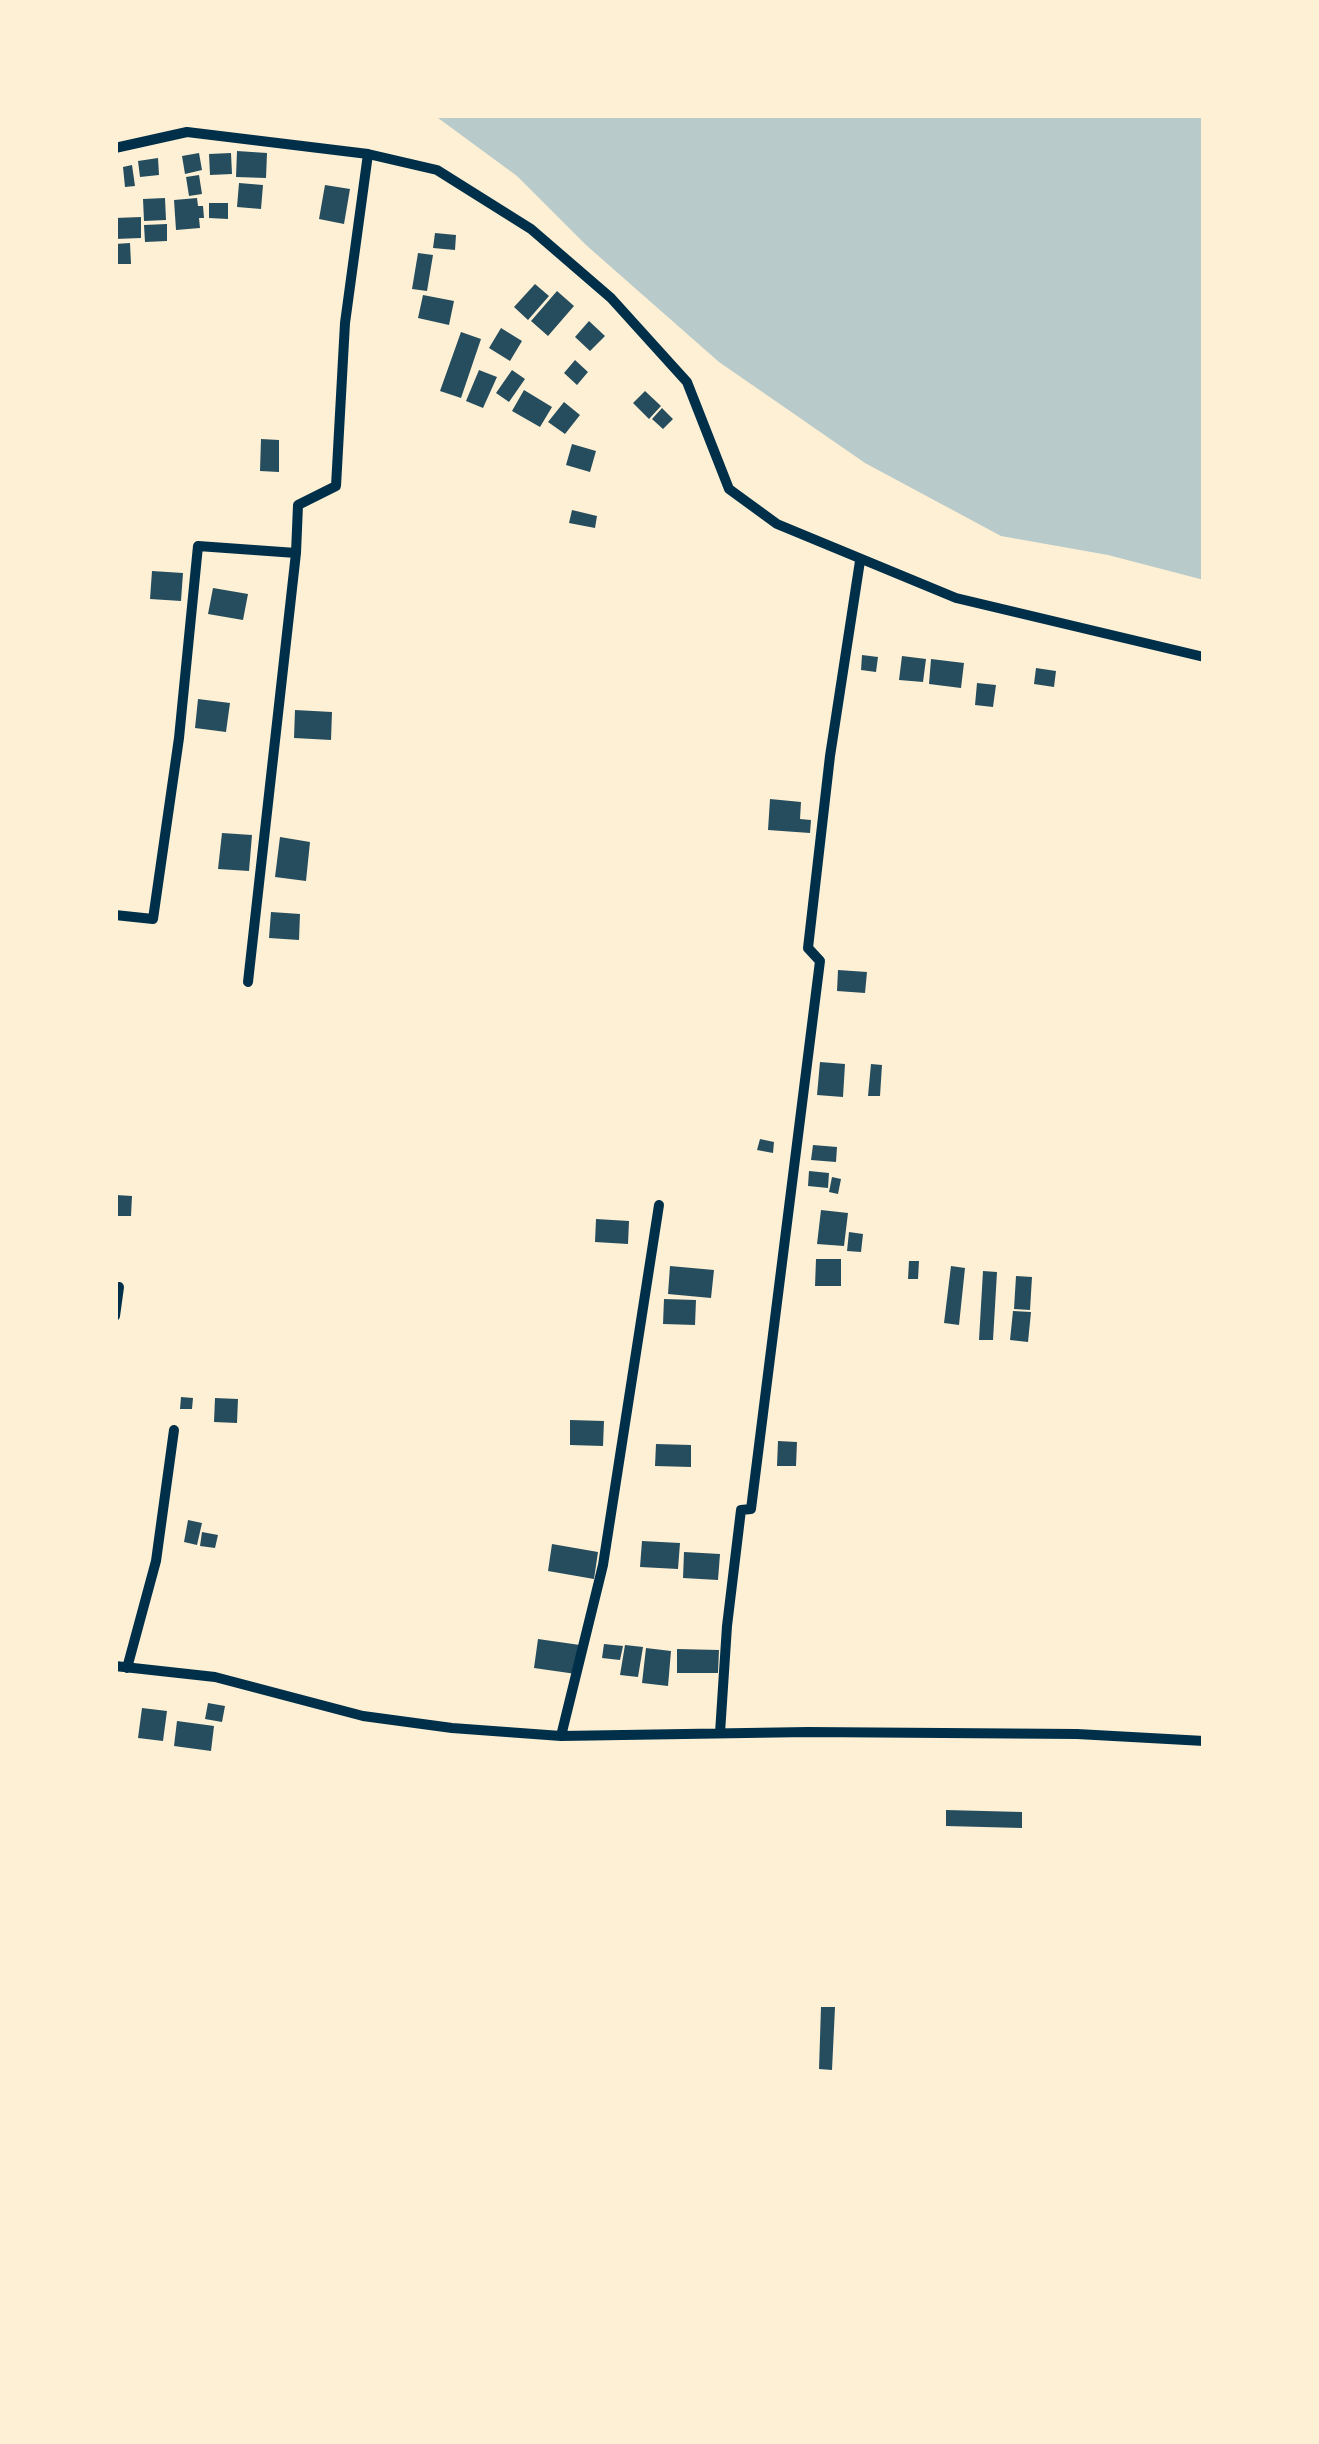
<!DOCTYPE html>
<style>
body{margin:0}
#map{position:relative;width:1319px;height:2444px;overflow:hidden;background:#fdf0d5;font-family:Georgia,serif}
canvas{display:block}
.frame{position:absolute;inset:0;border:118px solid #fdf0d5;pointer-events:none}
</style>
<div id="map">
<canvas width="1319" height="2444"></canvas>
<div class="frame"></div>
</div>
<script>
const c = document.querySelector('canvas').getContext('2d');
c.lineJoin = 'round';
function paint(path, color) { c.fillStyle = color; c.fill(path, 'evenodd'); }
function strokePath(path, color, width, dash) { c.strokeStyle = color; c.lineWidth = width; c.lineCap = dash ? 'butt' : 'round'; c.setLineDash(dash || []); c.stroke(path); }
paint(new Path2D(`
 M434,115h770v465l-96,-25 -107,-19 -136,-73 -146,-101 -133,-117 -69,-69z`), '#b9caca');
paint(new Path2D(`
 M237,151l30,2 -1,25 -30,-1z
 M199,153l3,17 -17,4 -3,-18z
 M231,153l1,21 -22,1 -1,-21z
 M158,158l1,17 -19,2 -2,-16z
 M132,165l3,21 -10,1 -2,-20z
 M199,175l3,19 -13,2 -3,-19z
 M239,183l24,2 -2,24 -24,-2z
 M325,185l25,4 -6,35 -25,-5z
 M165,198l1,22 -22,1 -1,-22z
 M197,198l1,8h5l1,12h-5l1,10 -24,2 -2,-30z
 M209,203h19v16l-19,-1z
 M141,217v21l-26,1v-21z
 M167,224v17l-22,1 -1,-17z
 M435,233l21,2 -1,15 -22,-2z
 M130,243l1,21h-16v-20z
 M418,253l15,2 -6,36 -15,-2z
 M535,284l14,12 -21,24 -14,-13z
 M557,291l17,15 -26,30 -17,-15z
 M423,295l31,6 -5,24 -31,-7z
 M589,321l16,15 -15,15 -15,-14z
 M501,328l21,13 -12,20 -21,-13z
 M461,332l20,7 -20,59 -21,-7z
 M575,360l13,12 -11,13 -13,-12z
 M479,370l18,7 -14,31 -17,-7z
 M512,370l13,9 -16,23 -13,-9z
 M524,390l28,17 -12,20 -28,-16z
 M645,391l16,15 -12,13 -16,-16z
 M564,402l16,13 -15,19 -17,-12z
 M662,408l11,11 -10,10 -11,-10z
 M261,439l18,1v32l-19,-1z
 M572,444l24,7 -6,21 -24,-7z
 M572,510l25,6 -2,12 -26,-5z
 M152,571l31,2 -2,28 -31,-2z
 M213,588l35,6 -5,26 -35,-6z
 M862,655l16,2 -2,15 -15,-2z
 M902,656l24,3 -3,23 -24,-2z
 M931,659l33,4 -3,25 -32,-4z
 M1036,668l20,3 -2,16 -20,-3z
 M977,683l19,2 -3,22 -18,-2z
 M198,699l32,4 -4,29 -31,-4z
 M295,710l37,2 -1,28 -37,-2z
 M770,799l31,3 -1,17 11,1 -1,13 -42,-3z
 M222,833l30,2 -3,36 -31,-2z
 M280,837l30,5 -4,39 -31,-4z
 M271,912l29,2 -1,26 -30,-2z
 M838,970l29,2 -2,21 -28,-2z
 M820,1062l25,2 -2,33 -26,-2z
 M871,1064l11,1 -2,31h-12z
 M760,1139l14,3 -1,11 -16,-3z
 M813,1145l24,2 -1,15 -25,-2z
 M809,1171l20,2 -1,15 -20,-2z
 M832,1177l9,2 -3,15 -9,-2z
 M116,1195l16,1 -1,20h-16z
 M821,1210l27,3 -4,33 -27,-2z
 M596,1219l33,2 -1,23 -33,-2z
 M849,1232l14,2 -2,18 -14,-1z
 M816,1259h25v27h-26z
 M909,1261h10l-1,18h-10z
 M670,1266l44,4 -3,28 -43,-4z
 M951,1266l14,2 -6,57 -15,-2z
 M983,1271l14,1 -4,68h-14z
 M1016,1276l16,1 -2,33 -16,-1z
 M664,1299l32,1 -1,25 -32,-1z
 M1013,1311l18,1 -3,30 -18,-2z
 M181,1397l12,1 -1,11h-12z
 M215,1398l23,1 -1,24 -23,-1z
 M570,1420l34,1 -1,25 -33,-1z
 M778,1441l19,1 -1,24h-19z
 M656,1444l35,1v22l-36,-1z
 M188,1520l14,3 -5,22 -13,-3z
 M202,1532l16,3 -3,13 -15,-2z
 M642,1541l38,2 -2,26 -38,-2z
 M552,1544l46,8 -4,27 -46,-8z
 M684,1552l36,2 -2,26 -35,-2z
 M538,1639l42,6 -4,29 -42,-6z
 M604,1644l19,2 -3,14 -18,-2z
 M625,1645l18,2 -5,30 -18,-2z
 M646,1648l25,3 -3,35 -26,-3z
 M677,1649l42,1 -1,23h-41z
 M208,1703l17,3 -3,16 -17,-3z
 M142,1708l25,3 -4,30 -25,-3z
 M177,1721l37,5 -3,25 -37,-5z
 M946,1810l76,2v16l-76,-2z
 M821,2007h14l-3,63 -13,-1z`), '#264d5e');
strokePath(new Path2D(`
 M115,148l72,-16 181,22 69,16 94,59 80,69 76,84 42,107 48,35 179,74 248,59
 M115,915l38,4 26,-181 19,-192 98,7
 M248,982l48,-429 2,-48 38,-19 9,-163 23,-169
 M115,1316l4,-29
 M115,1666l100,11 148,39 89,12 109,8 247,-4 269,2 127,7
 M127,1668l29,-107 18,-131
 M720,1733l7,-107 14,-116 10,-1 69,-548 -12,-13 22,-192 30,-195
 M561,1736l42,-171 56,-360`), '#003049', 10);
</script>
